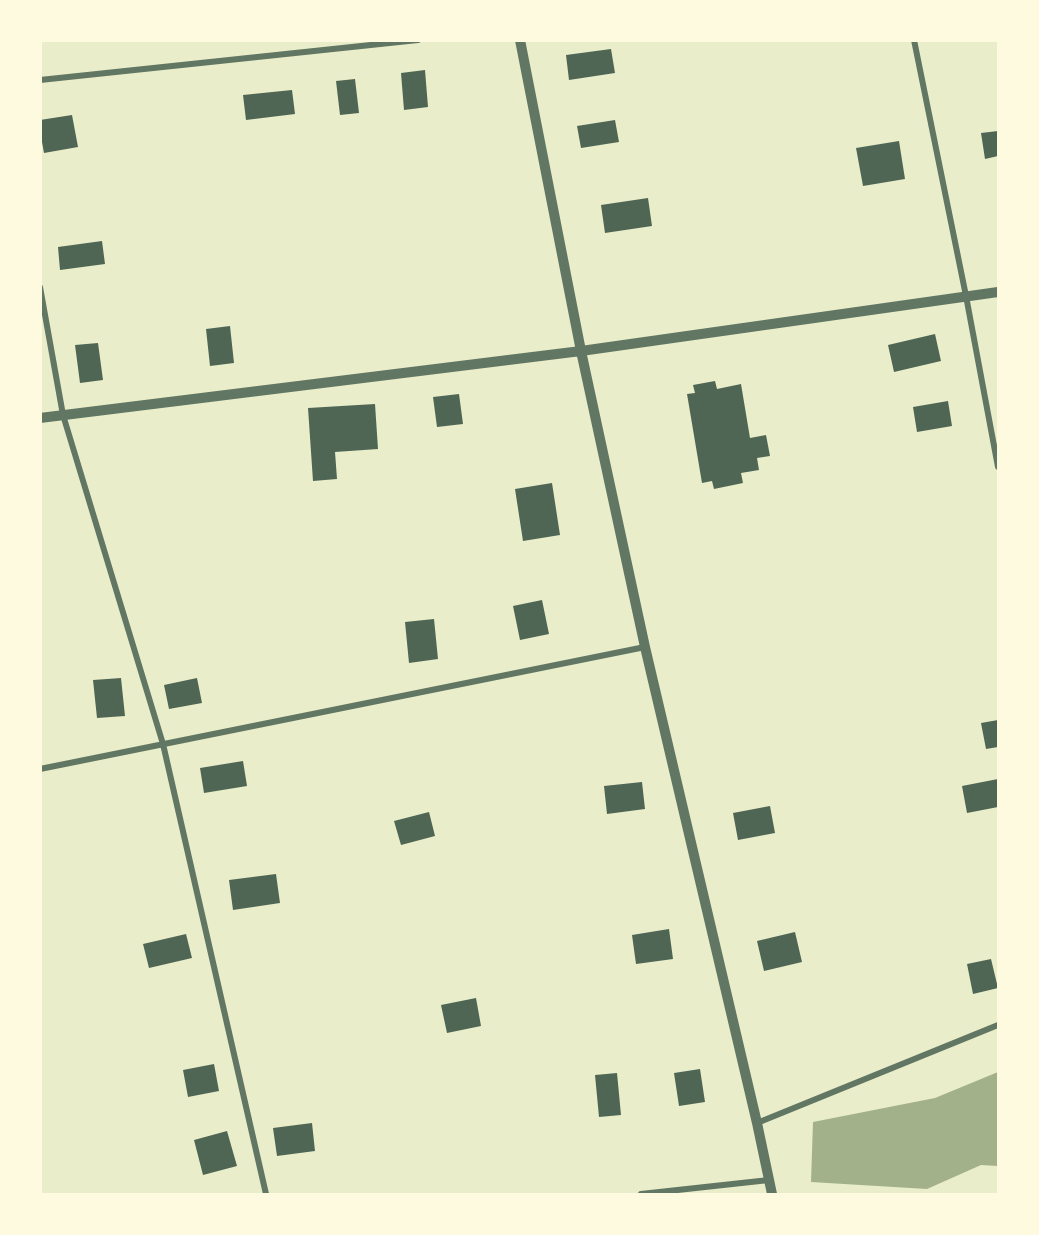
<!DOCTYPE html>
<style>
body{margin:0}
#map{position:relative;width:1039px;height:1235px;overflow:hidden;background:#e9edc9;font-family:Inter,sans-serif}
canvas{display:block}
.frame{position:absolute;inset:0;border:42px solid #fefae0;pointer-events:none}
</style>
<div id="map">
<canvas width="1039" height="1235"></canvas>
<div class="frame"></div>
</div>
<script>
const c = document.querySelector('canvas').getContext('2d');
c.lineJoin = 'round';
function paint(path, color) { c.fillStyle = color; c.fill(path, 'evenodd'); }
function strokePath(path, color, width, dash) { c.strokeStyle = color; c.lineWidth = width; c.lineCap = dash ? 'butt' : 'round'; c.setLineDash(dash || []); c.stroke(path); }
paint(new Path2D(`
 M998,1072v94l-17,-1 -54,24 -116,-7 2,-60 122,-24z`), '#a3b18a');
paint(new Path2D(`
 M611,49l4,24 -46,7 -3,-25z
 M425,70l3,37 -24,3 -3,-37z
 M355,79l4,34 -19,2 -4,-34z
 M292,90l3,24 -49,6 -3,-25z
 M72,115l6,32 -34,6 -4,-22v-11z
 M615,120l4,22 -38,6 -4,-22z
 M998,131v25l-13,3 -4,-26z
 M899,141l6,38 -42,7 -7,-38z
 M648,198l4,28 -47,7 -4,-28z
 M102,241l3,23 -45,6 -2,-23z
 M230,326l4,37 -24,3 -4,-37z
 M935,334l6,27 -47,11 -6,-27z
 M98,343l5,37 -23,3 -5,-38z
 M715,381l2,8 24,-5 9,54 16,-3 4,21 -13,2 2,12 -18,3 2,10 -29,6 -2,-8 -10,2 -15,-89 8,-1 -2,-8z
 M459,394l4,30 -26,3 -4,-30z
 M948,401l4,25 -35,6 -4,-25z
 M375,404l3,45 -43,3 2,27 -24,2 -5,-73z
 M552,483l8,52 -37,6 -8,-52z
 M542,600l7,34 -29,6 -7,-34z
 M434,619l4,40 -29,4 -4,-41z
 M121,678l4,38 -28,2 -4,-38z
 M197,678l5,25 -33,6 -5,-24z
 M998,720v27l-12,2 -5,-26z
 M243,761l4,25 -43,7 -4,-25z
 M998,779v28l-31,6 -5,-27z
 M642,782l3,27 -38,5 -3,-28z
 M770,806l5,27 -37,7 -5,-27z
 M429,812l6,24 -34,9 -7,-24z
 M276,874l4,29 -47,7 -4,-30z
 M669,929l4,30 -37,5 -4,-29z
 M795,932l7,30 -38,9 -7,-30z
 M186,934l6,24 -43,10 -6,-24z
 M991,959l7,29 -25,6 -6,-30z
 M476,998l5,28 -34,7 -6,-28z
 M214,1064l5,27 -31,6 -5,-27z
 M700,1069l5,33 -26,4 -5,-33z
 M617,1073l4,42 -22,2 -4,-42z
 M312,1123l3,28 -38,5 -4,-28z
 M227,1131l10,35 -34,9 -9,-35z`), '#4f6655');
strokePath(new Path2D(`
 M914,40l52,256 32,171
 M40,80l378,-40
 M40,287l23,128 100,329 103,450
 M40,769l605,-122
 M757,1123l241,-98
 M641,1194l128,-14`), '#617663', 6);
strokePath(new Path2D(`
 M520,40l61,311 64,296 112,476 15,71
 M40,418l541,-67 417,-59`), '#617663', 10);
</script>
